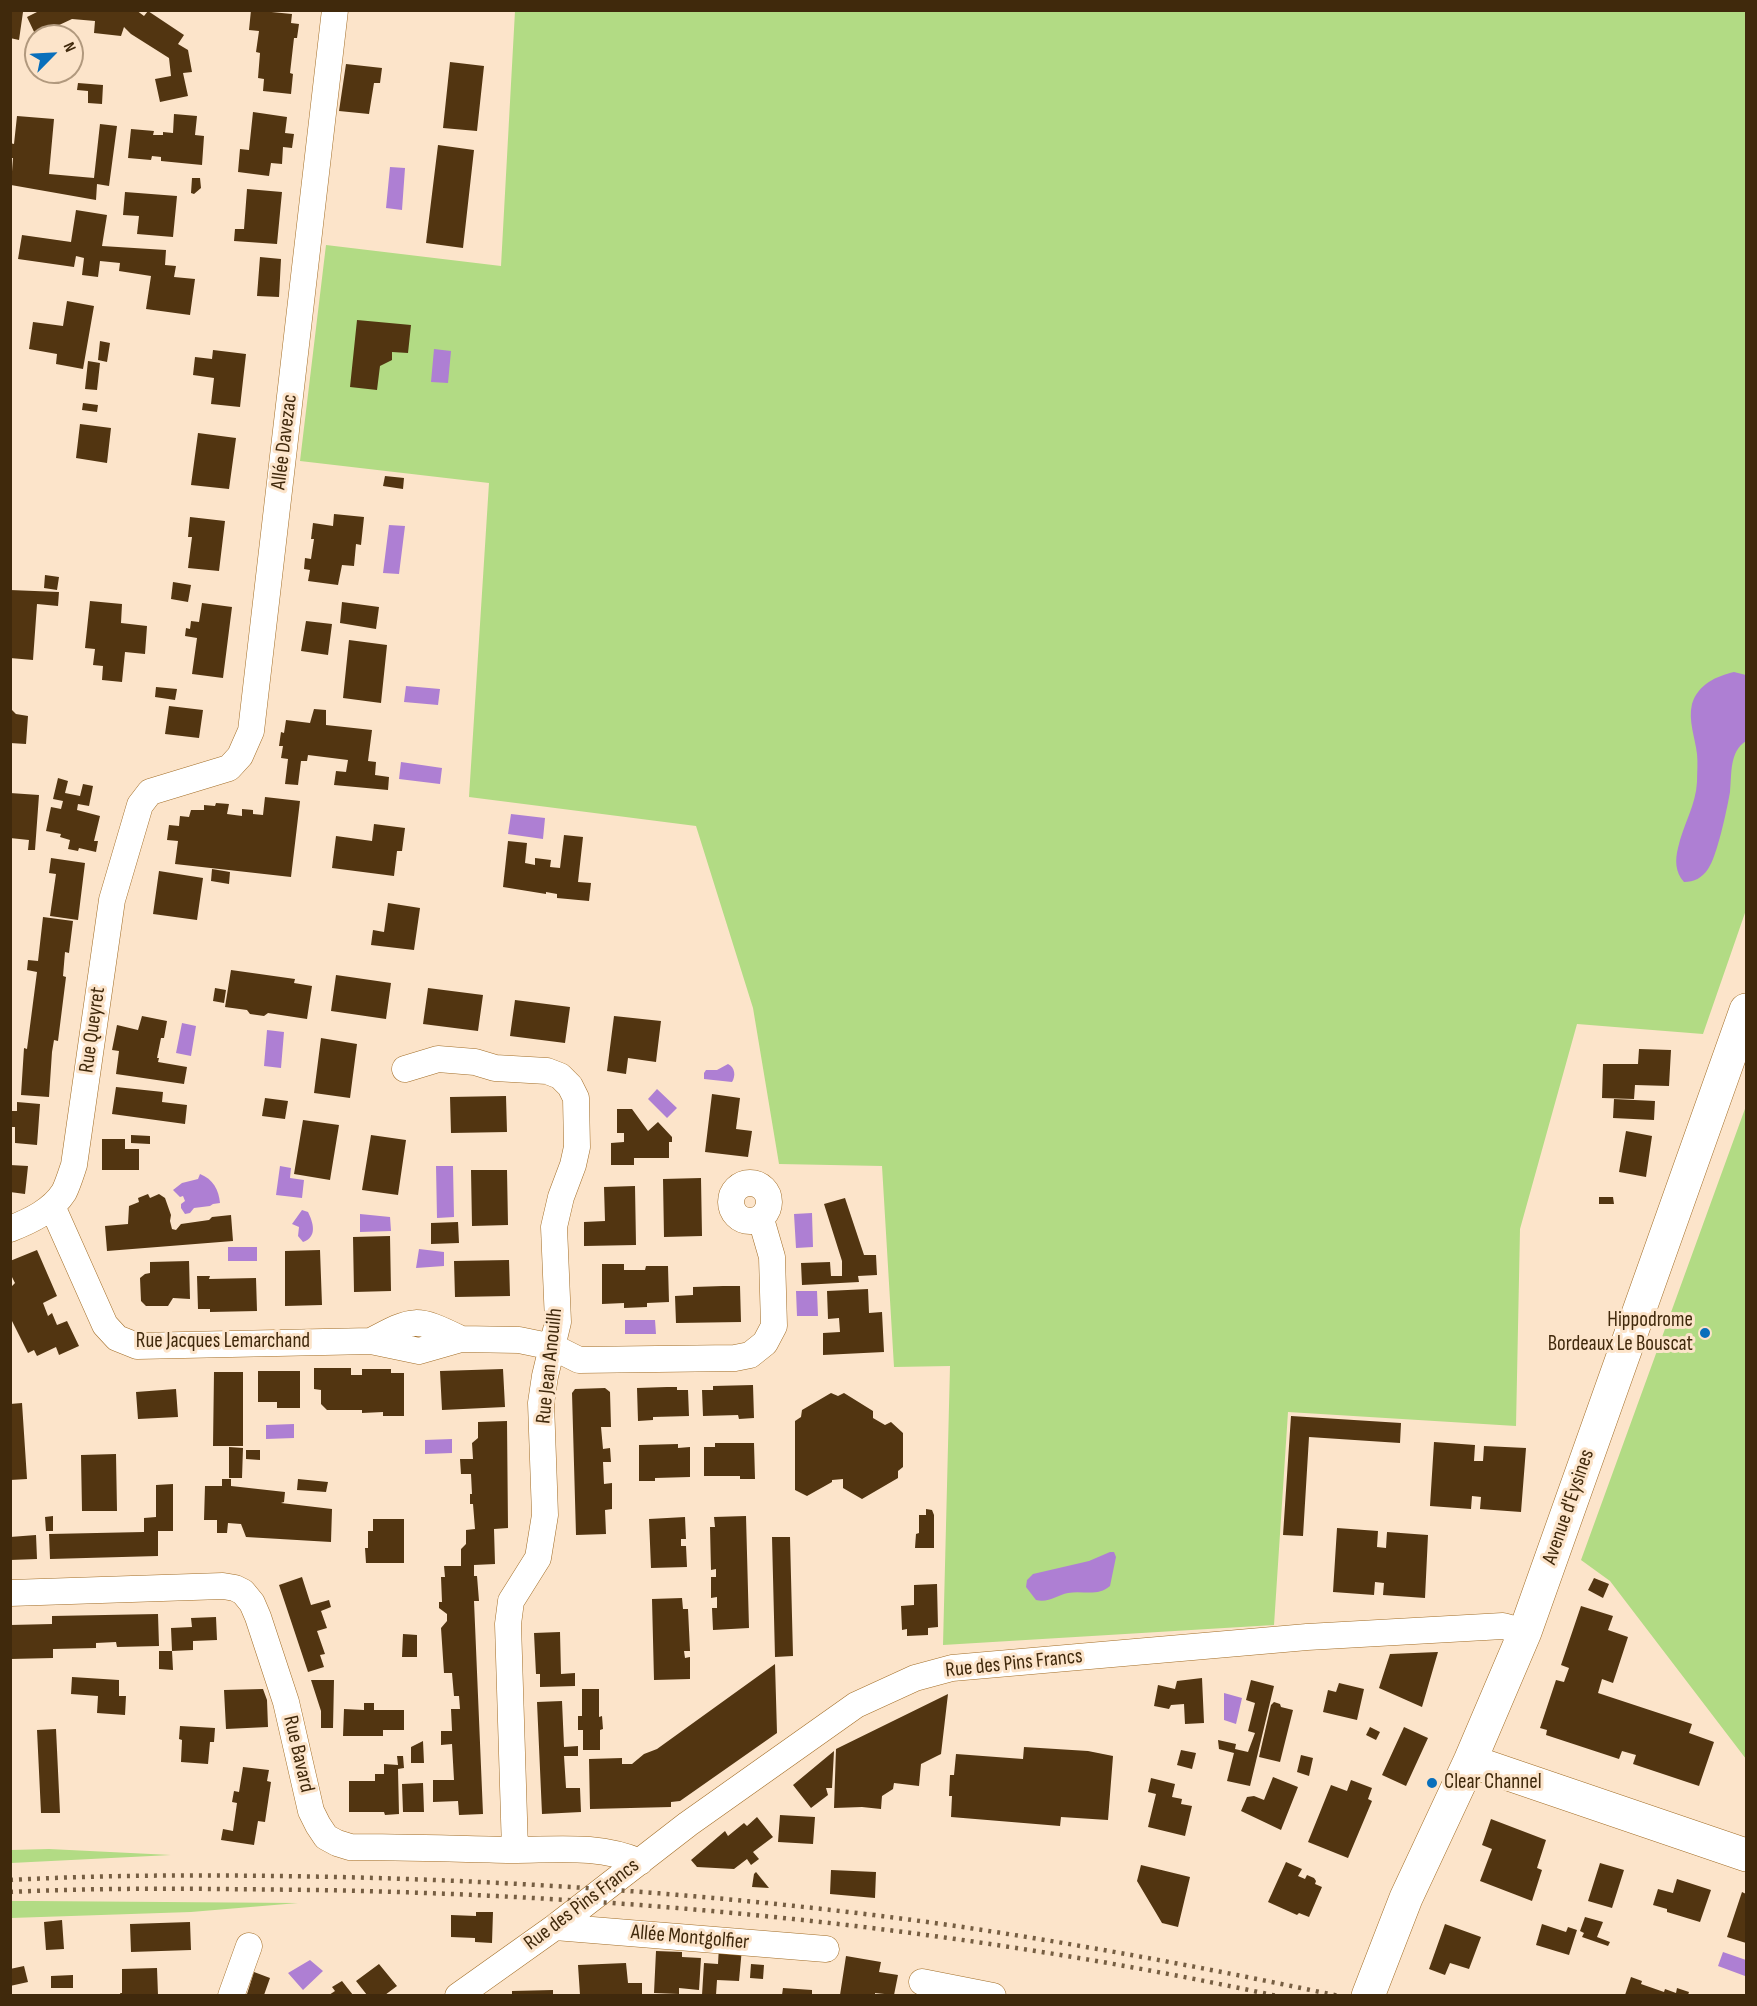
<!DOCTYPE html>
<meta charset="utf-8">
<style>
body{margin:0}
#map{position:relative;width:1757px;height:2006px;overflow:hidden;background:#fce4ca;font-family:"Sofia Sans Condensed",sans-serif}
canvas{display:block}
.frame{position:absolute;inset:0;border:12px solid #40290c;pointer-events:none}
.north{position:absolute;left:24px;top:24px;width:60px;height:60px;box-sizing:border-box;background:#fce4ca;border:2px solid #b1997e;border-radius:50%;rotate:66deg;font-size:16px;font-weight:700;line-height:24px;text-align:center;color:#40290c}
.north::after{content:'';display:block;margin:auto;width:21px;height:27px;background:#096fbb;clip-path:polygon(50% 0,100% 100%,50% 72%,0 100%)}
</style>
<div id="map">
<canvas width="1757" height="2006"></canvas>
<div class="frame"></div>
<div class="north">N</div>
</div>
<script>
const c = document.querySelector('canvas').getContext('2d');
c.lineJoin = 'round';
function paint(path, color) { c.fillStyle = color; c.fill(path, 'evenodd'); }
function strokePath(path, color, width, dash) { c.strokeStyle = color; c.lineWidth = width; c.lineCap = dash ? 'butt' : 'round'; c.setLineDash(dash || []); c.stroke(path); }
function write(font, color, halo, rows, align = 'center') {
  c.font = font + ' "Sofia Sans Condensed",sans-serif'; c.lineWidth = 6; c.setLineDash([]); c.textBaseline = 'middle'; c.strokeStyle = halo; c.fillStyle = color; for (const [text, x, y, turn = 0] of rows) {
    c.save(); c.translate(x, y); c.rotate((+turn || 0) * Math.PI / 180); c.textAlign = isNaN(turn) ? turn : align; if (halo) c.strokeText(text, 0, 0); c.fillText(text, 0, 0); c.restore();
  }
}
paint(new Path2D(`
 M515,11h1231v899l-43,124 -126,-10 -57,205 -4,197 -228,-14 -14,213 -331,20 7,-279 -56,1 -12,-201 -103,-2 -26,-156 -57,-182 -227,-29 20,-314 -189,-22 26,-216 175,21z
 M1746,1106v653l-136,-178 -29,-21z
 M49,1849l122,6 -160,8v-13z
 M11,1901h21l266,2 -107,9 -180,6z`), '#b2db84');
paint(new Path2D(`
 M390,167l15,1 -3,42 -16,-2z
 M434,349l17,2 -3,32 -17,-1z
 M389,525l16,1 -6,48 -16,-1z
 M1734,672l12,3v66c-17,11 -14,33 -16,51 -3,17 -13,65 -22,77 -6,9 -14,13 -24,13 -9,-10 -9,-22 -6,-34 5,-23 18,-43 19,-66 0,-9 1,-19 0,-28 -2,-17 -9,-33 -5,-50 6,-20 25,-28 42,-32z
 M406,686l34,3 -2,16 -34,-3z
 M401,762l41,6 -2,16 -41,-5z
 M511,814l34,4 -2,21 -35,-5z
 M182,1023l14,3 -5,30 -15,-3z
 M267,1030l17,2 -3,36 -17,-2z
 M728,1064c7,3 8,12 4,18l-28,-3v-6l2,-3h11z
 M657,1089l20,19 -10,10 -19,-19z
 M280,1166l11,2 -1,10 14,2 -2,18 -26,-3z
 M436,1166h17l1,51 -17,1z
 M200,1174c13,5 19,16 20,29l-7,1 -3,2 -16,2 -4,5 -5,1 -4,-6v-4l4,-3 -2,-5 -3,1 -7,-7 9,-7 16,-4z
 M302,1210l6,2c5,10 10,25 -5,30l-5,-6 1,-9 -7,-3z
 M812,1213l1,34 -17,1 -2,-34z
 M360,1214l30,3 1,14 -31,1z
 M228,1247h29v14h-29z
 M419,1249l25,3v14l-28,2z
 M796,1291h21l1,25h-21z
 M625,1320h30l1,14h-31z
 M294,1424v14l-28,1v-14z
 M452,1439v14l-27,1v-14z
 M1110,1552h4l2,5 -6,29c-12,11 -28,4 -42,7 -11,2 -19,10 -32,7l-10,-13 1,-7 6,-6 56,-13z
 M1224,1693l18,5 -6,26 -12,-4z
 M1723,1952l23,8 -1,16 -27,-10z
 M310,1960l13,11 -20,19 -15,-17z`), '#ae7fd3');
paint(new Path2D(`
 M10,10l13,2 -4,28 -9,-2z
 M41,10h95l8,6 4,-5 36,24 -6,9 10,6 4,22 -9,1 5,23 -28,6 -5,-23 16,-3 -2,-18 -38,-24 -7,-7 -3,9 -27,-3 1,-12 -23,-2 -15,7 3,7 -6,3h-18l-9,-19z
 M251,10l41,4 -1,9 8,1 -2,14h-3l-4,35 3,1 -2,20 -28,-3 1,-12 -6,-1 2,-25 -4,-1 3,-21 -10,-1z
 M450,62l34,4 -7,65 -34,-3z
 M346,64l36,4 -2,15h-6l-5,31 -30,-3z
 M78,83l25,2 -1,19 -14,-1v-12l-11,-1z
 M253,112l34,5 -2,16 9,1 -2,14 -9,-1 -1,17 -11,-1 -2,13 -31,-4 2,-23 9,1z
 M174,114l23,2 -2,19 9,1 -2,29 -41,-4v-4l-9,-1 -1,4 -23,-2 3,-29 23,2 -1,4h10v-3l10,1z
 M17,116l37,3 -5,55 45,4 6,-54 17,2 -8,60 -12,-2 -1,16 -85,-15 2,-27h-3v-15l4,1z
 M438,145l36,5 -11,98 -37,-5z
 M192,178h8l1,10 -7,6 -3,-1z
 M247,189l35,3 -5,52 -43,-3 1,-12h9z
 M125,192l52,4 -4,41 -36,-3 2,-18 -16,-1z
 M76,210l31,5 -5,31 64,4 -1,15 11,1 -2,11 21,2 -5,36 -44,-6 5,-33 -32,-5 1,-8 -20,-2 -2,16 -16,-2 2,-17 -8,-2 -2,11 -56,-8 4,-24 49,7z
 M260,257l21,2 -2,38 -22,-1z
 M67,301l27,5 -11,63 -27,-5 1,-10 -28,-5 4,-27 30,4z
 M357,320l54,5 -3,28 -16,-1v8l-12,6 -3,24 -27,-3z
 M100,341l10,2 -3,19 -9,-2z
 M213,350l33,4 -6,53 -29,-3 3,-26 -21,-3 2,-18 17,2z
 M88,361l12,2 -3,27 -12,-1z
 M83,403l15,2 -1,7 -15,-2z
 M80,424l31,4 -4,35 -31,-5z
 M198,433l38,5 -7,51 -38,-4z
 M385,476l19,2 -1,11 -20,-3z
 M334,514l30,3 -3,28 -5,-1 -2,22 -12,-1 -4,20 -30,-4 2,-11 -6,-1 1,-11 6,1 3,-20h-3l2,-16 20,3z
 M190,517l35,4 -6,50 -31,-3 4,-31h-4z
 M45,575l14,2 -2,13 -13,-2z
 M173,582l18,3 -3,17 -17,-3z
 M10,590l49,2 -1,14 -21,-2 -4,56 -23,-2z
 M90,601l32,3 -1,19 26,3 -2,28 -20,-2 -3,30 -20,-2 1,-14 -10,-1 2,-16 -10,-1z
 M342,602l37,5 -3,22 -36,-6z
 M202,603l30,4 -9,71 -31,-4 5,-36 -12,-2 1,-8 4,1 1,-8 8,1z
 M306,621l26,3 -4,31 -27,-4z
 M349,640l38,5 -6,58 -38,-5z
 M156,687l21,2 -2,11 -20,-3z
 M169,706l34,4 -4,28 -34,-4z
 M10,708l6,6 12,2 -2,28 -16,-1z
 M314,709l12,1v15l46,5 -4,31 8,1 -1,13 14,2 -1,13 -54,-5 2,-14 10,1 2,-12 -40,-5 -1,6h-6l-3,24 -13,-1 3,-25 -7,-1 2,-12h-4l2,-14 3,1 2,-13 24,3z
 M58,778l10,3 -3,12 15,3 3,-12 10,2 -4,20 -11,-2 -1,6 23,6 -6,25h4l-2,11 -17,-4 -1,3 -10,-2 2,-9 -10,-3 1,-3 -15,-3 5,-24 10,2 2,-8 -10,-2z
 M10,793l29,2 -4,55h-7l1,-10 -19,-2z
 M265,797l35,4 -9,76 -116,-13 3,-23 -11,-1 2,-15 10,1 1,-10 9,1 2,-7h13v-5l11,1 1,-3 13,1 -2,10 15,2v-7l11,1v4l10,1z
 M374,824l31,4 -3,23h-5l-3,25 -62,-8 4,-32 36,5z
 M564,835l19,2 -5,45 13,1 -2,18 -32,-3v-4l-11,-2v2l-43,-7 5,-46 19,2 -2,20 10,2v-7l16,2 -1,7 10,1z
 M51,858l34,5 -7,57 -28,-4 6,-42 -7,-1z
 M212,869l18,3 -1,12 -18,-3z
 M159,871l44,7 -6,42 -44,-6z
 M388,903l32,5 -6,42 -43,-5 2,-15 11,2z
 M43,917l30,4 -4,32 -4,-1 -2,24 3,1 -8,64 -4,-1 -2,12 -3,45 -28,-2 3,-47 3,1 10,-77 -10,-2 1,-10 10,1z
 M231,970l64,9 -1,4 18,3 -5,33 -39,-6 -4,3 -14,-2 -3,-4 -22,-3z
 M336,975l55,8 -5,36 -55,-8z
 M215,988l11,2 -2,13 -11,-2z
 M428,988l55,7 -5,36 -55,-7z
 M515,1000l55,7 -5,36 -55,-7z
 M142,1016l25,5 -3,17h-3l-4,20h2l-1,4 29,5 -3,17 -68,-10 3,-23 -7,-1 5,-25 21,5z
 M614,1016l47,5 -5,41 -28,-4 -2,16 -19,-3z
 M321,1038l36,6 -7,54 -36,-5z
 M1639,1049l32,1 -2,36 -34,-1 -1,14 -32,-1 1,-34h35z
 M116,1087l47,5 -1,10 25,3 -2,19 -73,-10z
 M712,1094l28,4 -4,31 16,2 -4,26 -43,-5z
 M506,1096l1,36 -56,1 -1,-36z
 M265,1098l23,3 -3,18 -23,-3z
 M1614,1099l41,2 -1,19 -41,-2z
 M17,1102l23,2 -3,41 -22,-2v-16h-4l1,-16h5z
 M617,1109h15l16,22 10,-9 14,15v5h-3v16h-35v7h-23v-22l13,-1v-9h-7z
 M303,1120l36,5 -9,55 -36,-6z
 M1626,1131l26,5 -6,41 -27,-5z
 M131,1135l19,1v8l-19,-1z
 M371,1135l35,5 -8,55 -36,-5z
 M102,1139h23v10h14v21h-37z
 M10,1165l18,1 -3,28 -15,-2z
 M471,1170h36l1,55 -36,1z
 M701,1178l1,58 -38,1 -1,-58z
 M635,1186l1,59 -52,1v-24l21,-1 -1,-34z
 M148,1194l2,4 9,-4 6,4 6,17 -1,6 2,8 4,1 5,-6 28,-4 3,-3 19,-2 2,26 -126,10 -2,-25 23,-2 1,-18 10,-4 -1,-4z
 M1599,1197h14l1,7h-15z
 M845,1198l19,57h12l1,20 -19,1 1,6 -57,3 -1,-22 29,-1 1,14h11v-15l-18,-57z
 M458,1222l1,21 -28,1v-21z
 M390,1236l1,55 -37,1 -1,-55z
 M37,1250l20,46 -14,7 5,13 4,-3 5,12 10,-4 12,25 -20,9 -3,-8 -19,9 -3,-6 -6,3 -18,-36v-29l5,-5 -5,-10v-12z
 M320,1250l2,55 -37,1v-55z
 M509,1260l1,36 -55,1 -1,-36z
 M189,1261l1,38 -17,-1 -5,8h-22l-5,-5 -1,-23 5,-4 5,-1v-11z
 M602,1264h22v6h21l1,-4h22l1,36 -22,1v4l-23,1v-5l-22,1z
 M197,1276h13l-1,3 47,-1 1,33 -47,1v-3h-12z
 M723,1286h17l1,36 -65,1 -1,-27 18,-1v-8z
 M868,1289l1,24 13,-1 2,40 -61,3v-22l17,-1 -1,-14 -11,1 -1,-28z
 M314,1368h37v7h11v-6h29v4h13v43h-21v-4l-21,1v-3h-35l-6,-6v-14l-7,-1z
 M503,1369l2,38 -63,3 -2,-39z
 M258,1371h42v37h-23v-6h-19z
 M214,1372h29v74h-30z
 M753,1385l1,33 -15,1 -1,-4 -35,1 -1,-26h11v-4z
 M667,1387h10v3h11l1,26 -36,1v3l-15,1 -1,-33z
 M605,1388l5,4 1,35h-10l2,22 7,-1 1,14h-8l1,22 8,-1v26l-7,1 1,24 -30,1 -4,-142 3,-4z
 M176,1389l2,28 -40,2 -2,-27z
 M831,1393l7,3 6,-3 29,18v7l12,7 6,-3 12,11v34l-5,4v7l-36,21 -19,-11v-9l-11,1v2l-25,14 -12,-6v-69l6,-4 1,-7z
 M22,1403l5,76 -17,1v-76z
 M1291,1416l110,7 -1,20 -91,-6 -6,99 -20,-1z
 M507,1421l1,107 -14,1 1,35 -21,1v11h3l2,25h-5l9,213 -24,1 -1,-14 -25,1v-22h21l-2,-36 -11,1v-14h11l-1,-22h9l-1,-13h-5l-2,-23h-8l-3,-45 6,-7v-7l-8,-6v-6h3l-1,-25h4l-1,-11h17v-17l5,-5v-14l9,-1 -2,-25h-3v-10h2l-1,-20h-10l-1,-15h13l-1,-16 6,-5v-16z
 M1434,1442l41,3 -1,16h9l1,-15 42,2 -5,64 -41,-3 1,-12 -9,-1 -1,13 -41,-3z
 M715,1443h39l1,36h-15v-3h-36v-29h11z
 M678,1444v4l12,-1v30l-35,1v3h-16v-36z
 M229,1447l14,1 -1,30h-13z
 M246,1450h14v10l-14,-1z
 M116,1454l1,57h-35l-1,-56z
 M222,1479h9v7l54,6 -1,10 -3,1 51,6 -1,33 -85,-5 -5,-13 -13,-1 -1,10h-10v-13h-13l1,-34h17z
 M298,1479l30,3 -2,10 -29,-2z
 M173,1484v47h-15v25l-108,3 -1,-25 95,-2v-14l12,-1v-32z
 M926,1509l6,1 2,5v33h-19l1,-14 3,-1v-18h7z
 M53,1516v15h-7l-1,-14z
 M746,1516l3,112 -36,2 -1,-22h5v-11l-6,1v-21h5v-8l-5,1 -1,-43h5l-1,-10z
 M685,1517l1,22h-5v7h5l1,21 -36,1 -2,-49z
 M373,1519h31v44h-38l-1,-15h3v-17h5z
 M1337,1528l41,3 -1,16 9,1 1,-16 41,3 -3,63 -42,-3 1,-12 -9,-1 -1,13 -41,-3z
 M36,1535l1,24 -27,1v-23z
 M772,1537h18l3,119 -18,1z
 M302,1577l9,28 18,-5 2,7 -10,4 6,17 -10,3 8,23 -5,1 4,12 -16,5 -29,-87z
 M1594,1578l15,6 -6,14 -15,-8z
 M937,1584l1,43 -10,1v7l-21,1v-7l-5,1 -1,-24 13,-1v-20z
 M682,1598l1,11h5l2,42h-6l1,7 5,-1v22l-36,1 -2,-81z
 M1581,1606l32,10 -5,14 20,7 -15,46 -11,-4 -4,14 94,31 -3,9 25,9 -15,44 -66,-22 3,-9 -14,-4 -3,8 -73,-24 1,-5 -7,-2 16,-48 8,2 5,-14 -8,-3z
 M158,1614l1,32 -42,1 -1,-5 -20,1v5l-43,1v9l-43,1v-34l42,-1v-8z
 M216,1617l1,23 -24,1v9l-21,1 -1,-23 21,-1 -1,-9z
 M560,1632l1,42 14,-1v13l-35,1v-13h-4l-2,-41z
 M403,1634l14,1v22h-15z
 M159,1651h13l1,19 -14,-1z
 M1438,1652l-16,55 -43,-19 11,-34z
 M775,1664l2,69 -97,68 -9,1v5l-81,2 -1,-50 33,-1v6h10l12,-10 13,-5z
 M72,1677l47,3v16h7l-1,19 -28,-2 1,-17 -27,-2z
 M1202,1678l2,45 -19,1 -1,-20 -13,1 -2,4 -15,-3 4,-21 17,4 2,-8z
 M311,1680h23l-1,48h-12v-17z
 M1251,1680l23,6 -24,100 -23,-5 7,-28 -15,-4 -1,-9 18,4 -1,5 13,3 7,-19 -7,-2 7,-28 -9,-3z
 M1339,1683l25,6 -7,31 -34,-8 5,-22 8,2z
 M263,1689l4,11 1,27 -42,2 -2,-39z
 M582,1689h17v28l3,-1 1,13 -3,1v20h-17v-20h-5v-14h4z
 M948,1694l-7,60 -20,10 -2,22 -25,-3 -1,6 -11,7 -1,13 -19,-2 -28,1 2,-59z
 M562,1701l2,46 14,-1v10h-14l2,32h14l1,24 -39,2 -5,-112z
 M1274,1702l6,2 1,3 12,3 -13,52 -21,-5 12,-52z
 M364,1703h10v7h30v20h-21v6h-40l1,-27 20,1z
 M180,1726l35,2 -1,14h-4l-2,22 -27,-2 1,-22 -3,-1z
 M1370,1727l10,5 -4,8 -10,-5z
 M1404,1727l24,11 -22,48 -24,-11z
 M56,1729l4,84h-19l-4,-83z
 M423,1741l1,22h-13v-16z
 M1024,1747l64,4 25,5 -5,64 -47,-3 -1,9 -109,-9 1,-21h-3l1,-21h4l2,-21 67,5z
 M1181,1750l15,3 -4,16 -15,-4z
 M834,1751l-2,37h-6l2,7 -17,13 -18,-23z
 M1301,1755l12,3 -4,18 -12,-4z
 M397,1756h6l1,12 -6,1 1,45 -14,1 -1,-3h-35v-31h26v-7h9v-10l14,1z
 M243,1767l26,3 -2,11 4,1 -6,40 -7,-1 -4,24 -33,-5 2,-11 10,2 4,-28 -5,-1 2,-11 5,1z
 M1273,1777l25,10 -17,43 -40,-19 6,-14 7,-1 10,4z
 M1151,1778l24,6 -3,13 10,2 -1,5 11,2 -7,30 -37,-9 8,-33 -8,-2z
 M1351,1780l21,8 -4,11 4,2 -24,57 -40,-16 23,-57 16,6z
 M423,1783l1,29h-21l-1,-28z
 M780,1815l35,2 -2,27 -35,-2z
 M757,1817l16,20 -20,15 6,7 -8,6 -4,-6 -13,10 -37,-2 -6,-7 34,-29 3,5 16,-13 3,3z
 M1491,1819l55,21 -9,28 5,2 -10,31 -52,-20 12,-32 -10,-4z
 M1286,1862l16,7 -4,7 7,3 2,-4 7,3 2,3 -1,3 7,3 -13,30 -10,-4 -2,2 -29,-13z
 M1600,1863l24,7 -12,38 -24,-7z
 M1141,1865l49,12 -12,50 -16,-4 -25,-42z
 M831,1870l45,2 -1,26 -45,-4z
 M756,1872l13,16 -17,-1 2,-13z
 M1677,1879l34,11 -11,32 -33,-10v-3l-14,-4 5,-16 15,4z
 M1742,1892l4,2v49l-19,-6z
 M476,1912h17l-1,31 -17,-1v-4l-24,-1v-22l25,1z
 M1585,1917l18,5 -6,15 13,5 -2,4 -26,-9 2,-4 -4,-2z
 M62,1920l2,29 -18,1 -2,-28z
 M190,1922l1,28 -60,2 -1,-28z
 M1445,1924l36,13 -12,32 -19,-6 -5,12 -16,-6z
 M1542,1924l24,8 2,-5 9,3 -8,25 -33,-10z
 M719,1946l23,2 -3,33 -22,-1 -1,15h-14l2,-32 14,1z
 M656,1951l26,1v5l19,1 -2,32 -20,-2v6l-25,-1z
 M846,1956l35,6 -2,10 19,3 -4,20 -19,-2v2h-35z
 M626,1963l2,20h14v12h-62l-2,-30z
 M379,1964l18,22 -12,9h-18l-11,-14z
 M751,1964l13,1 -1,14 -13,-1z
 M24,1966l4,16 -18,4v-17z
 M157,1968l1,27h-37l-1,-2h2v-24z
 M254,1972l16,6 -6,17 -17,-1z
 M73,1975v13h-22v-12z
 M1631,1977l11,4 -1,3 23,8 1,-3 11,4 1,-5 12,4 -1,3h-63z
 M342,1981l11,14h-24l6,-4 -3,-4z
 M783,1988l29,2v5h-30z
 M553,1990v5h-41v-4z`), '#523511');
const street = new Path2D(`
 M405,1069l33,-10 37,3 20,6 52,3 13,5 10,10 6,12 1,49 -4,18 -12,32 -7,30 4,95 -13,54 -4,27 4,112 -7,43 -27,43 -3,23 7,226
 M731 1202a19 19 0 1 1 38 0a19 19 0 1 1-38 0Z
 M52,1206l53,119 12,13 20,8 234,-5 48,10 42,-12 58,1 34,7 26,13 156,-2 15,-3 15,-12 9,-17 -2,-69 -11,-38
 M10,1229c20,-8 42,-18 54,-37 4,-8 7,-18 10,-27l38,-265 28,-95 10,-13 79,-24 11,-12 11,-25 84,-721
 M371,1341c43,-23 45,-24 90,-2
 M10,1593l213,-7 12,2 8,4 9,11 6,14 28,85 25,109 7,14 8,12 11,6 13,4c54,0 108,2 162,3 44,0 86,-6 128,12
 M555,1927l271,22
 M922,1982l71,14
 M231,1996l18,-50
 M458,1996l97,-69 133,-103 168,-119 59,-27 37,-10 355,-31 196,-11 22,6`);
const secondary = new Path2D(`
 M1470,1761l276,94
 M1368,1996l38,-98 64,-137 55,-129 221,-622`);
strokePath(street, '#a26d26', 27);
strokePath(secondary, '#a26d26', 34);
strokePath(street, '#fff', 26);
strokePath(secondary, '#fff', 33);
strokePath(new Path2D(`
 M10,1880c110,-6 220,-5 330,-3 205,5 412,20 616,49 128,19 256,43 383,70
 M10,1892c103,-5 205,-3 308,-2 322,6 644,38 959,106`), '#765e42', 4.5, [3, 6]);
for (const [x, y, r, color] of [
 [1705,1333,6,"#096fbb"],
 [1432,1783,6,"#096fbb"]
]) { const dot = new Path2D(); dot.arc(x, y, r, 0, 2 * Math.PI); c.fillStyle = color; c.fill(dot); strokePath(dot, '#fce4ca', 2); }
write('21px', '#40290c', '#fce4ca', [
 ["Allée Davezac",285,442,-83],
 ["Rue Queyret",93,1030,-82],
 ["Rue Jacques Lemarchand",223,1342],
 ["Rue Jean Anouilh",550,1366,-84],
 ["Avenue d'Eysines",1569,1507,-71],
 ["Rue des Pins Francs",1014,1664,-6],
 ["Rue Bavard",298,1754,77],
 ["Rue des Pins Francs",582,1905,-37],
 ["Allée Montgolfier",690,1938,5]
]);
write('21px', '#40290c', '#fce4ca', [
 ["Hippodrome",1693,1321],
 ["Bordeaux Le Bouscat",1693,1345],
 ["Clear Channel",1444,1783,"left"]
], 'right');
</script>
